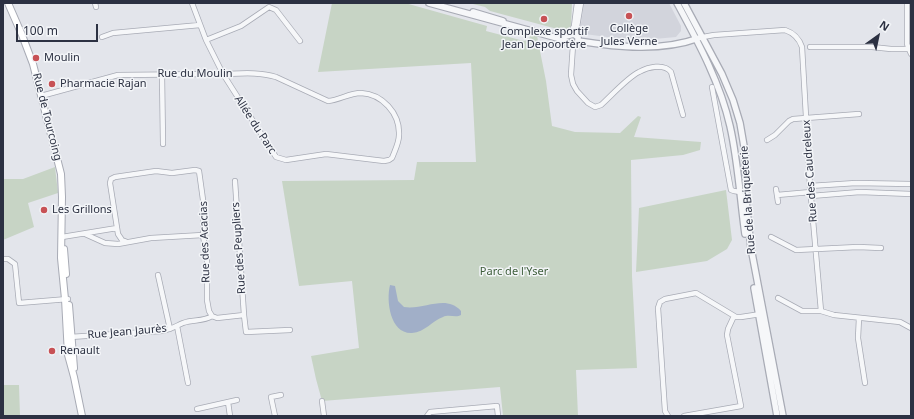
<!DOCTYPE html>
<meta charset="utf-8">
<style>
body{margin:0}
#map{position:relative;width:914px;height:419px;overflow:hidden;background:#e3e5eb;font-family:"Noto Sans",sans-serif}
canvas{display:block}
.frame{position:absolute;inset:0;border:4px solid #2c3142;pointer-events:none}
.north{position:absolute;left:858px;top:16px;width:40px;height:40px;-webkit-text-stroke:3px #f3f5f8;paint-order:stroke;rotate:33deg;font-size:11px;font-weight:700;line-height:16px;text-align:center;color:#2c3142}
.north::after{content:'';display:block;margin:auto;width:14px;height:18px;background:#2c3142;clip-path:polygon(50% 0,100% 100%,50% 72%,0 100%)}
.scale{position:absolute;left:16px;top:24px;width:82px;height:18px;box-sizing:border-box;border:2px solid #2c3142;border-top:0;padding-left:5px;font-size:12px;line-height:14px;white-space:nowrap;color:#2c3142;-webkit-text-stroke:3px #f3f5f8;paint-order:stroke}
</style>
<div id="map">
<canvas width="914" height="419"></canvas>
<div class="frame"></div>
<div class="north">N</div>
<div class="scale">100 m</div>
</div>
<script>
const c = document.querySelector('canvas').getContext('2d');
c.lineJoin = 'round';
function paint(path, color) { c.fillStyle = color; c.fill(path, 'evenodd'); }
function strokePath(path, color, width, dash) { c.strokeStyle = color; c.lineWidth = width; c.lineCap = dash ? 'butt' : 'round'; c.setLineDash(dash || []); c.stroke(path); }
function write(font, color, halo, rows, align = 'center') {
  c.font = font + ' "Noto Sans",sans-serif'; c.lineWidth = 3; c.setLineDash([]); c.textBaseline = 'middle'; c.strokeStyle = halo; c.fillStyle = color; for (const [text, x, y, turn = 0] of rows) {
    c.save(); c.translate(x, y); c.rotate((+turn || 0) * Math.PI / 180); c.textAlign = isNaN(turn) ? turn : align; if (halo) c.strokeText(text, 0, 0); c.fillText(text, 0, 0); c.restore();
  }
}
paint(new Path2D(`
 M584,3h85l12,23v5l-5,6 -22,2 -40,-1 -29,-4 -5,-4z`), '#d2d4dc');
paint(new Path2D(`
 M332,3h73l82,23 -1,5 38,10 4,-1 3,-5 6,1 9,45 6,45 23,6 45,1 18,-17 3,1 -7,20 67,5 -1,8 -17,5 -52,5 1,116 5,92 -61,2 2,46h-75l-3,-29 -178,14 -6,-22 -5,-23 48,-8 -7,-67 -53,5 -17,-105 132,-1 3,-18h59l-5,-99 -153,9z
 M469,3h103l-1,23 -4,3 -6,1 -71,-19 -5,-4z
 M55,167l3,26 -30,10 6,24 -31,13v-61h20z
 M726,190l6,50 -5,9 -20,12 -71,11 3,-64z
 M3,385h16l1,31h-17z`), '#c7d4c5');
paint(new Path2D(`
 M390,285l5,1 3,15 6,6c21,3 42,-13 57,4v4c-5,3 -12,-1 -18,2 -11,4 -18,15 -31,16 -22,1 -26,-32 -22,-48z`), '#a1afc8');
const minor = new Path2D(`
 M95,3l1,4
 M907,3v41l4,10
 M570,34l4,-8 3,-23
 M102,37l11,-4 87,-8
 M578,37l-1,-10 4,-24
 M703,37l11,-2 71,-5c9,3 14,8 17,17l8,139 11,125 13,4 66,7 11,6
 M206,40l35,-14 28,-19 7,3 24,31
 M573,45l-2,30 2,9 4,7 11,12 7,4 6,-2c9,-8 27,-28 38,-33 9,-5 25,-9 32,0l12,43
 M810,47h62l19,2h17
 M162,74l1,70
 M712,87l19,103 3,1 6,1
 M41,96l77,-21 99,-1c19,0 41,-3 59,3l52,24c12,-1 21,-8 33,-8 21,1 39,20 38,42 0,8 -4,15 -7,23l-3,2 -5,1 -58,-7 -40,6 -10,-3 -53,-83 -17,-34 -14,-37
 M767,140l8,-5 14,-14 4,-2 66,-5
 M235,181l9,134
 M810,186l46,-3 55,1
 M776,189l2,13
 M777,195l34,-3
 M811,196l49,-4 51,2
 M85,234l20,9 13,1 33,-6 52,-3
 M62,237l55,-9
 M771,237l25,13 62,-3 23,1
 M127,242l-5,-2 -4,-6 -8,-51 1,-4 4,-2 41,-6 16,2 23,-3 4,1 5,36 -1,28 4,26v39l2,11 3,5
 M3,259h5l7,5 4,39 49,-4
 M158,275l12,54
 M778,298l24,13h19
 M859,318l-1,20 7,45
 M177,326l11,57
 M70,337l92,-6c8,-1 14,-5 21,-8 10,-4 20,-1 29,-7l5,2 27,-3 2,17 44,-2
 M322,401l2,15
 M228,402l2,14
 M197,409l40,-9
 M275,416l-4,-19 10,-2
 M427,416l3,-4 67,-6 1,10
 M668,416l-3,-5 -7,-103 2,-6 5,-3 31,-6 40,24h5l20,-3
 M684,416l57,-10 -14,-71 1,-6 6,-13`);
const tertiary = new Path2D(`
 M429,3l132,36 11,6 4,-1 2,-3
 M677,3c21,39 43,79 53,123 8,35 10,72 15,108
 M684,3l38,71 11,26 7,23 5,29 1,49 5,47 32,168
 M473,12l30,9
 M558,35l8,1 8,-2 4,3v4
 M578,41c39,6 83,11 121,-3
 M754,288l23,128`);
const secondary = new Path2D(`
 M8,3l14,32 11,29 28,110 1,23 -1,61 4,41 3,56 6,22 8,39
 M64,249l2,25
 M69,305l5,63`);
strokePath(minor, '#a8abb5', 6);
strokePath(tertiary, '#a8abb5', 8);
strokePath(secondary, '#a8abb5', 8);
strokePath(minor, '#f6f7f9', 4.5);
strokePath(tertiary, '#f6f7f9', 5.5);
strokePath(secondary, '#fff', 6);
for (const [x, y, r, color] of [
 [629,16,4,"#c75155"],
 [544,19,4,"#c75155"],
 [36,58,4,"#c75155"],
 [52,84,4,"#c75155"],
 [44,210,4,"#c75155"],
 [52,351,4,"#c75155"]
]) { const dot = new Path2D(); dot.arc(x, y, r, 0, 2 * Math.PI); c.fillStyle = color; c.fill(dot); strokePath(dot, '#f3f5f8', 1.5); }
write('11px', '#2c3142', '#f3f5f8', [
 ["Collège",629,29,"center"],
 ["Jules Verne",629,42,"center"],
 ["Complexe sportif",544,32,"center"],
 ["Jean Depoortère",544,45,"center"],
 ["Moulin",44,58],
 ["Pharmacie Rajan",60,84],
 ["Les Grillons",52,210],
 ["Renault",60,351]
], 'left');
write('11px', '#2c3142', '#f3f5f8', [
 ["Rue du Moulin",195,74],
 ["Rue de Tourcoing",47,117,76],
 ["Allée du Parc",255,125,57],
 ["Rue des Caudreleux",810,171,-94],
 ["Rue de la Briqueterie",748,200,-94],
 ["Rue des Acacias",205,242,-92],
 ["Rue des Peupliers",239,248,-94],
 ["Rue Jean Jaurès",127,332,-5]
]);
write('11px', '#3d5d3a', '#f3f5f8', [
 ["Parc de l'Yser",514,272]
]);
</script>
